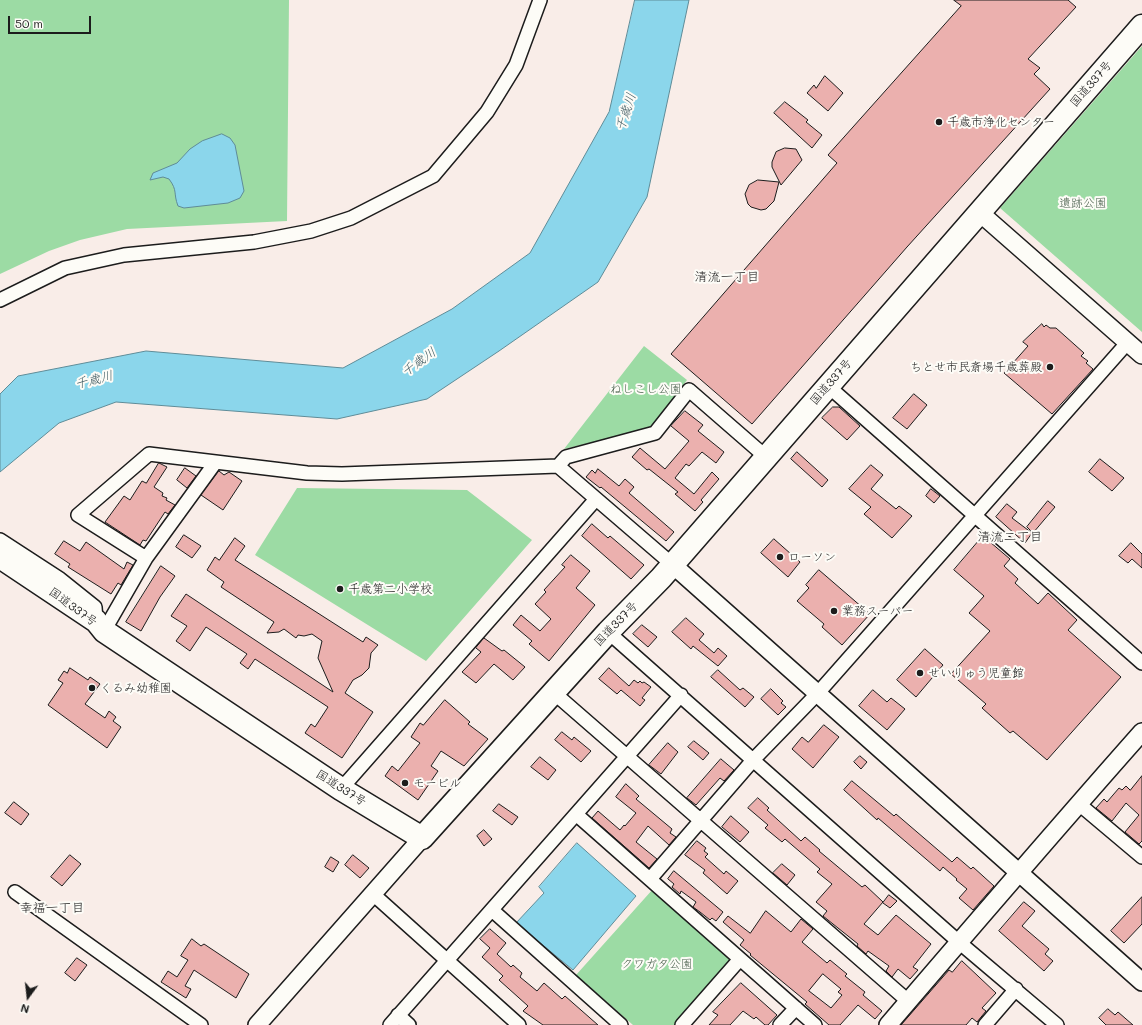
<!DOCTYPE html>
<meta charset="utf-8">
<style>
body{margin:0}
#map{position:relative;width:1142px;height:1025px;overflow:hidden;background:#f9ede8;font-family:Mali,sans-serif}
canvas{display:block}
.north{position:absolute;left:8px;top:977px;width:40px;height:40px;-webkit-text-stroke:3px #fdfcf7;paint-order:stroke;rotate:195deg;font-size:11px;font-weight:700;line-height:16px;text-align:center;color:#1c1c1c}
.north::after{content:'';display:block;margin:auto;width:14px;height:18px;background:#1c1c1c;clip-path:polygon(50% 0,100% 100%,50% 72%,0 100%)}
.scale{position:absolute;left:8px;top:16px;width:83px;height:18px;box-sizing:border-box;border:2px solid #1c1c1c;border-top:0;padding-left:5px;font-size:12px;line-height:14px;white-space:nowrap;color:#1c1c1c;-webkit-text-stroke:3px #fdfcf7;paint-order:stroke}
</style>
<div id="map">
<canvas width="1142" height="1025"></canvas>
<div class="north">N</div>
<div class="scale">50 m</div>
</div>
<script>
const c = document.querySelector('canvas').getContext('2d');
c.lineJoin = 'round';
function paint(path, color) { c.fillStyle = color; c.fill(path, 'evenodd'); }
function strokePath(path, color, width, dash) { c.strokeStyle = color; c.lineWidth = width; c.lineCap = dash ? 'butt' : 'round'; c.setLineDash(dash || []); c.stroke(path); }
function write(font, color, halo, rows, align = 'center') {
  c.font = font + ' Mali,"Klee One",sans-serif'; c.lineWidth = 4; c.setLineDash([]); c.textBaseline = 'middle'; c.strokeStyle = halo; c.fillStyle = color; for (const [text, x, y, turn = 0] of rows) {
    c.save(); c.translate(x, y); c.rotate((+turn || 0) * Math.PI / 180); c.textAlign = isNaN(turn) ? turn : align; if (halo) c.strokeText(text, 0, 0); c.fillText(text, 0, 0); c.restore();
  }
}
paint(new Path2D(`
 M0,0h289l-2,221 -160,8 -47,11 -31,11 -49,23z
 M1142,46v286l-142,-124z
 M644,346l43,34 -37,49 -86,20z
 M297,488l170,2 65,50 -106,121 -171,-106z
 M653,889l79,71 -58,65h-41l-57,-50z`), '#9cdba4');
const water = new Path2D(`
 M635,0h54l-42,197 -49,85 -99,69 -72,48 -90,20 -221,-17 -57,21 -59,49v-78l18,-18 128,-25 197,17 109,-59 78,-56 79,-141z
 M222,134l8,4 5,7 9,46 -4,7 -12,5 -44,5 -6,-2c-5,-13 0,-15 -9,-27l-6,-2 -13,3 3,-7 24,-10 13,-14 12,-8z
 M577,843l59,53 -63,74 -57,-47 28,-30 -5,-6z`);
paint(water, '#8bd6eb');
strokePath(water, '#5f8c98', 1);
const building = new Path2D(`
 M954,0h114l8,7 -48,52 12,9 -6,6 16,15 -143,158 -155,177 -81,-70 166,-191 -9,-8 133,-149z
 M825,76l18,17 -15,18 -21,-18 7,-8 2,3z
 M785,102l23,18 -2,2 16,13 -10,13 -38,-35z
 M785,148l11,1 6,11 -21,25 -9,-18v-5l4,-10z
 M758,180l21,2 -5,19 -8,8 -5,1 -10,-3 -3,-3 -3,-10 4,-9z
 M1042,324l2,3 2,-2 4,3h6l28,25 -3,3 7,5 -2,2 7,6 -41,45 -48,-41 24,-27 -5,-4z
 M914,394l13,11 -20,24 -14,-11z
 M833,407h6l21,19 -13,14 -25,-22z
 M685,411l18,14 -5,6 26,21 -8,11 -14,-11 -13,14 -3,-2 -11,14 19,16 18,-22 7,7 -18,21 2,2 -8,9 -20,-17 3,-2 -29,-23 -2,1 -15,-13 8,-9 25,21 24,-28 -18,-15z
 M797,452l31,28 -6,7 -31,-28z
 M1100,459l24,19 -12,13 -23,-19z
 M159,463l8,4 -13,20 9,6 -1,3 5,2 -1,2 9,5 -7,9 -3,-2 -19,29 -3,-1 -3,5 -35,-23 19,-26 6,4 12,-19 4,2z
 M871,465l12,10 -12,14 25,20 3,-3 13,10 -20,22 -28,-24 7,-7 -22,-18z
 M185,468l11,8 -9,12 -10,-8z
 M598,469l21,17 6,-7 9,8 -5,6 45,39 -8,9 -65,-54 -1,1 -14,-11 6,-7 3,3z
 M219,471l5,4 5,-3 13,9 -19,29 -22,-15z
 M931,489l9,7 -6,7 -8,-7z
 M1048,501l7,6 -22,26 -6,-6z
 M1007,504l10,8 -5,6 20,15 -7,10 -29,-26z
 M592,524l16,14 2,-2 34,29 -13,14 -49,-43z
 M184,535l17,11 -9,12 -16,-11z
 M983,536l27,23 -6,7 14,13 -3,4 23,21 10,-11 29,27 -9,10 53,47 -74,83 -34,-29 -3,2 -28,-25 4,-4 -35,-30 39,-43 -21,-18 15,-17 -30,-26z
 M235,538l10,8 -10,14 128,82 3,-5 12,8 -7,8 -2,15 -7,7 -9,5 -8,13 28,19 -31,46 -37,-25 6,-9 4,3 13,-20 -73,-48 -7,10 -8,-6 7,-9 -41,-27 -16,24 -14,-10 11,-15 -16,-10 15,-22 147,98 -15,-34 4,-17 -10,-7 -8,2 -6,-1 -2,3 -12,-9 -5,3 -12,1 7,-11 -53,-35 3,-5 -17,-12 8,-13 4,3z
 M774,539l26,23 -12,15 -27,-24z
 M64,541l16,10 6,-9 38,27 3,-7 6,3 -12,20 -3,-2 -7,11 -43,-27 2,-3 -15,-10z
 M1131,543l11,11v14l-10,-9 -4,4 -9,-7z
 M571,555l19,16 -14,17 19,17 -46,56 -20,-17 3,-3 -19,-16 8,-10 19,16 11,-12 -16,-15 11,-12 -2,-2 21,-23 -3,-2z
 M161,566l14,10 -15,21 -19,34 -15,-9z
 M819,570l51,44 -28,31 -20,-18 2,-3 -27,-23 12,-13 -3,-3z
 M686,618l18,16 -5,6 15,13 4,-5 9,8 -9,10 -25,-20 -2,3 -19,-17z
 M642,625l15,12 -9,10 -15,-13z
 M484,638l18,13 2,-1 21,17 -12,13 -19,-16 -18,19 -14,-11 19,-20 -5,-4z
 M925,649l18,16 -27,32 -19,-17z
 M70,668l18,12 2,-3 10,7 -15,20 20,14 4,-7 7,6 -3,4 8,6 -14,21 -59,-43 15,-22 -5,-3 6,-9 3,2z
 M609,668l20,18 5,-6 4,3 2,-2 2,2 2,-1 7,5 -9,11 3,2 -5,6 -19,-16 -4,4 -18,-15z
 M718,670l22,20 3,-2 11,9 -9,10 -34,-30z
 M771,689l12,12 -2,2 5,4 -8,8 -17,-16z
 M873,690l14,12 4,-4 14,11 -18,21 -28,-24z
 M445,700l25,22 -2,2 20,15 -24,27 -23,-15 -10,15 7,5 -20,29 -33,-24 7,-10 6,5 22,-28 -9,-6 9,-14 3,2z
 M824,725l15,12 -26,31 -21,-19 10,-12 6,5z
 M562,732l10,8 2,-3 17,14 -10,11 -26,-22z
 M694,741l15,12 -6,7 -15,-13z
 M668,743l10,9 -17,22 -12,-9z
 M860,756l7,6 -6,7 -7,-7z
 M540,757l16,13 -8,10 -17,-13z
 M721,759l13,11 -10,11 -4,-3 -24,27 -9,-7z
 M1142,776v65l-3,3 -14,-12 14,-17 -13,-12 -14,18 -16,-13 8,-9 3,3 12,-14 3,2 4,-4 4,4z
 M852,781l42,35 2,-2 56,48 5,-5 14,12 2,-2 21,19 -21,24 -14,-12 8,-9 -11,-9 1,-1 -14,-12 -3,4 -62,-53 -1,2 -33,-30z
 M626,784l13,12 -3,3 36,30 -2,4 6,4 -7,8 -21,-19 -12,16 21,17 -8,9 -57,-50 6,-7 22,19 4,-5 1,1 11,-13 -20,-16z
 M758,798l11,10 -2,2 34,31 4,-4 15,13 -1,1 43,36 3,-2 18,17 -19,22 14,11 18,-20 35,29 -18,23 5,3 -8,9 -12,-10 -6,8 -6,-6 3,-5 -21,-15 -2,3 -9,-8 1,-2 -35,-28 4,-5 -11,-9 16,-18 -15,-12 3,-3 -35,-30 -3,3 -17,-14 3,-3 -20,-17z
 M14,802l15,12 -8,11 -16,-12z
 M499,804l19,13 -6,8 -19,-14z
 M731,816l18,16 -9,10 -18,-15z
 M484,830l8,9 -8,7 -7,-10z
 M697,841l9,7 -2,3 4,3 -3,3 19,17 2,-3 12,10 -11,13 -24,-21 2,-3 -20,-15z
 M70,855l11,9 -19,22 -11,-9z
 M353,855l16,13 -9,10 -15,-13z
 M331,857l8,5 -6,10 -8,-5z
 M782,864l13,11 -8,10 -14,-12z
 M674,871l49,41 -7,9 -4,-3 -2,2 -10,-8 -7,-5 3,-5 -15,-11 -1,3 -8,-7 2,-3 -6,-5z
 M889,895l8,6 -7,7 -7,-5z
 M1142,897v27l-18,19 -13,-12z
 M1024,902l11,9 -13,15 27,23 -4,5 8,7 -9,10 -45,-40z
 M766,911l25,21 10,-13 12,10 -11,13 25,21 3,-3 17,14 -2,2 20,16 -2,3 19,16 -7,8 -17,-14 -18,20h-11l-24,-21 2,-2 -57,-47 1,-1 -11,-9 4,-5 -21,-18 5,-6 22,17zM823,974l18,15 -3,3 4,3 -11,13 -22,-17z
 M490,929l16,14 -9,11 14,13 2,-2 9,8 -2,4 17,14 7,-8 18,16 3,-3 33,29h-55l-20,-14 5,-5 -29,-26 4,-4 -21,-19 8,-9 -10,-9z
 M192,939l9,7 3,-2 45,30 -13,24 -42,-28 -9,16 6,3 -5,9 -25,-16 7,-11 9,6 11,-17 -7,-4z
 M77,958l10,7 -12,16 -10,-8z
 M962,961l34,32 -14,15 4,3 -9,11 -5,-4 -6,7h-65l48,-55 3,2z
 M741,983l36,32 -9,10h-3l-9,-8 -2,2 -11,-8 -13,14h-21l9,-10 -5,-3z
 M1108,1009l7,6 3,-3 15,13h-27l-7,-7z`);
paint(building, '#ebb0ae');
strokePath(building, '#1c1c1c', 1);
const minor = new Path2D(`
 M0,300l65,-32 59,-13 130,-13 57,-11 40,-13 82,-42 54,-64 29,-47 24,-65
 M828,386l314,277
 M558,466l8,-9 89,-24 34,-43 77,67
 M0,540l60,39 35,28 1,14
 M146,558l-68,-43 71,-61 158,19 35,1 216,-8 115,99
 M104,631l42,-73 69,-95
 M608,632l352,311 97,82
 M553,692l355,309
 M341,789l255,-290
 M1079,804l63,53
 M577,815l238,210
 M650,879l104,-120 64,-66 310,-351
 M15,892l186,133
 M373,894l146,131
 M492,910l129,115
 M398,1015l11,10
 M390,1025l291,-330
 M682,1025l58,-66
 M780,1025l16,-17
 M985,1025l31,-36`);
const tertiary = new Path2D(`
 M979,212l163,143
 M673,565l469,417
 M257,1025l165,-187
 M888,1025c84,-98 168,-196 254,-293`);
const trunk = new Path2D(`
 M0,557l96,64 8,10 237,158 81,49 186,-206 53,-54 481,-552`);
strokePath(minor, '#1c1c1c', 16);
strokePath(tertiary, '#1c1c1c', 20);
strokePath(trunk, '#1c1c1c', 25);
strokePath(minor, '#fdfcf7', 13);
strokePath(tertiary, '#fdfcf7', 17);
strokePath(trunk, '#fdfcf7', 22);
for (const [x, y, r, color] of [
 [939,122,4,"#1c1c1c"],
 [1050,367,4,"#1c1c1c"],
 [780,557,4,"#1c1c1c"],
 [340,589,4,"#1c1c1c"],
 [834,611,4,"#1c1c1c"],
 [920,673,4,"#1c1c1c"],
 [92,688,4,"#1c1c1c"],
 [405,783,4,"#1c1c1c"]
]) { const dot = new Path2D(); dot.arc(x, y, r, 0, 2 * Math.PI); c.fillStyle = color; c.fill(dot); strokePath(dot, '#fdfcf7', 1.5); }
write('12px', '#1c1c1c', '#fdfcf7', [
 ["国道337号",1091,84,-49],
 ["国道337号",831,382,-49],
 ["国道337号",73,607,36],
 ["国道337号",616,624,-46],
 ["国道337号",341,788,32]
]);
write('12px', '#1c1c1c', '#fdfcf7', [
 ["千歳市浄化センター",947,122],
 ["ちとせ市民斎場千歳葬殿",1042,367,"right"],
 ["ローソン",788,557],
 ["千歳第二小学校",348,589],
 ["業務スーパー",842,611],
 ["せいりゅう児童館",928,673],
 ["くるみ幼稚園",100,688],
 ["モービル",413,783]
], 'left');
write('12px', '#495f4c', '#fdfcf7', [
 ["遺跡公園",1083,203],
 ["ねしこし公園",646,389],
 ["クワガタ公園",657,964]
]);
write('italic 13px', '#435d64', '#fdfcf7', [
 ["千歳川",626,112,-72],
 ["千歳川",419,362,-36],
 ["千歳川",94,380,-14]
]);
write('13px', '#1c1c1c', '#fdfcf7', [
 ["清流一丁目",727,277],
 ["清流二丁目",1010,537],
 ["幸福一丁目",52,908]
]);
</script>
